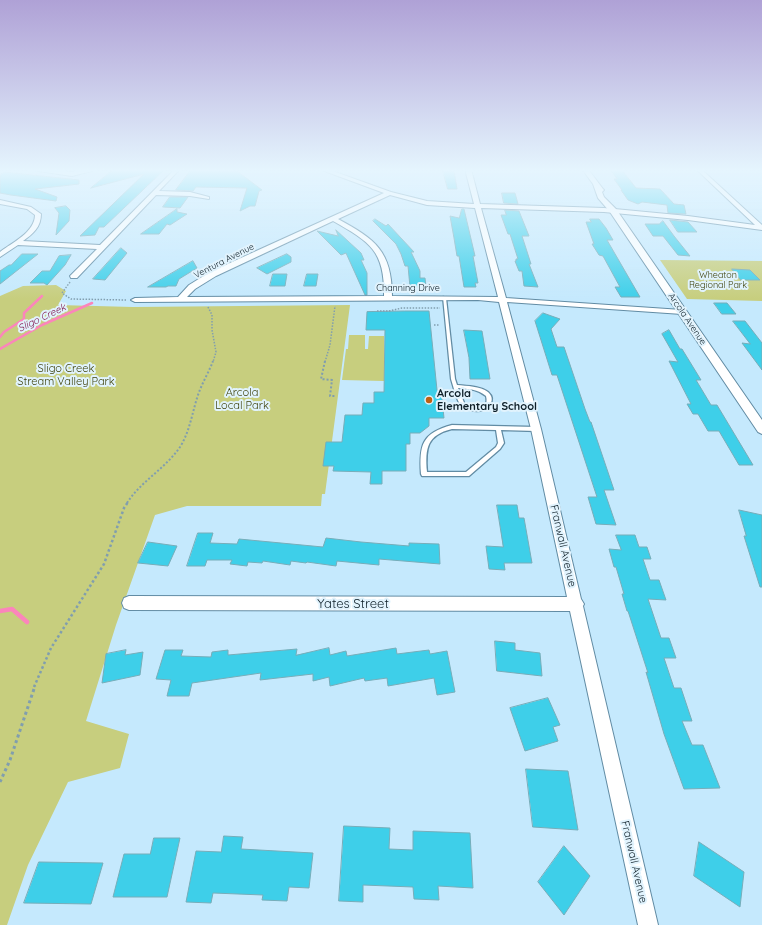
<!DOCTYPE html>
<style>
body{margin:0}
canvas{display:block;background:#c5e9fd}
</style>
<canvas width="762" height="925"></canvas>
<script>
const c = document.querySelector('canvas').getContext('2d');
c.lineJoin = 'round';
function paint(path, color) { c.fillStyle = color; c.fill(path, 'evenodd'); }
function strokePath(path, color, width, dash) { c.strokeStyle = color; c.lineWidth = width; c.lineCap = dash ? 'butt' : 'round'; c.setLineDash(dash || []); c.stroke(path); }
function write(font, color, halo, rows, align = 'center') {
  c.font = font + ' Quicksand,sans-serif'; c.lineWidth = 4; c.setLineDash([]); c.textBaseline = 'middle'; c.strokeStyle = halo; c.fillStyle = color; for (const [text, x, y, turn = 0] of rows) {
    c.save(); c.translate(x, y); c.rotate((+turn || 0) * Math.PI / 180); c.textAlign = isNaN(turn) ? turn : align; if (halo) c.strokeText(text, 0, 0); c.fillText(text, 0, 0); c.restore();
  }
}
paint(new Path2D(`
 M660,260l102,1v40l-75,-2z
 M56,285l10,6 -8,14 75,2 217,-2 -25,189h-3l-1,12h-134l-32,9 -39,110 -30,96 43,13 -9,34 -52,14 -40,83 -21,60h-7v-629l23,-10z
 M349,335h16v14h3l1,-13h15v45l-42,-1 4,-31h2z`), '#c7ce7e');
strokePath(new Path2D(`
 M0,337l4,-5 20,-13v-6l18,-17
 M0,349l42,-24 50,-22`), '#fb85bb', 2.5);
strokePath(new Path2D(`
 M0,611l12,-2 15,13`), '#fb85bb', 4.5);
const building = new Path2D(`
 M114,169h51l-61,58h-5l-4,8 -15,1 64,-62 -53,14z
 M610,169h11l15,19 24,1 14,15 10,1 2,9 -18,-1 -1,-8 -25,-3 -4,2 -10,-4 -7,-10h1l-8,-11h3z
 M191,170l46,1 25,19 -3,1 -4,15h-5l-10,5 7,-23 -51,-1 -3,4 -17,-1z
 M443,171h11l3,18h-9z
 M5,172l74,8v4l-44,5 22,8 -1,4 -45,-6 -11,-2v-18z
 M502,193h13l3,11 -14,-1z
 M170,197h18l-8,11 -17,-1z
 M66,206l4,4 -1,11 -13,14 3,-22 -4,-5z
 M177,209v3l10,2 -17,11 -3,-1 -8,10h-18z
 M462,209h2l11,47h-2l5,27h-3l1,4h-12l-5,-31h-2l-3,-18 -4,-22 9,2z
 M505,210l14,1 10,25h-7l9,28h-2l9,23 -14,-1 -2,-15h-3l-4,-10h1v-2h2l-8,-25h-2l-7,-19h5z
 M375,219l11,7 2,-2 26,28h-3l9,19v7h5l1,9h-16l-2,-21h-3l-4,-12 -5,-10 -23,-23z
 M590,219h9l7,9 7,12h-6l33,57h-19l-6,-10h5l-17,-31 -4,-1 -7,-11h2l-8,-22h5z
 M670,220l18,2 9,10h-19z
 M663,221l11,15 16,20 -12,-1 -15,-19h-10l-8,-12h14z
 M336,230l25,23 3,7h-3l6,13v22h-2l-19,-42 -5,2 -24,-24 21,5z
 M121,248l6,5 -22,27 -12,-1z
 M22,254h16l-38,30v-13l9,-6h2z
 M287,254l4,3v5l-24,12 -10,-6z
 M71,255l-6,10 -18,20 -3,-2h-14l12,-12h8l9,-15z
 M193,261l4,7 -18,11 -3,7h-8l-2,1h-18z
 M732,269l18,1 10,10h-19z
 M273,274h14l-2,12h-15z
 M307,274h11l-2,12h-12z
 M714,303h13l9,11h-14z
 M405,311h24l8,79h4l3,28h-15v8l-9,7h-10v11h-4v27h-24v13h-12l1,-12 -38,-1 1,-5h-11l3,-24h16l3,-27h17l1,-12h11v-11h10l1,-62h-19l1,-18z
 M543,313l17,6 -9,10 6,18h7l21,62 5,13h1l23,68h-10l12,35 -20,-1 -8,-27h9l-40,-122h-5l-17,-54z
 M733,321h12l17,22v27l-20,-27 8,1z
 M464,330l18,1 8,48h-20l-1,-21z
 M669,330l11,19h2l19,31h-5l15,25h6l36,60h-14l-20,-34h-11l-10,-17h-5l-6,-10h4l-22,-43 9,1 -16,-28z
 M497,505h20l2,13h5l8,45h-28l1,7 -16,-1 -3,-23 17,1z
 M739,510l23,5v72h-2l-16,-51h2z
 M198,533h15l-3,10 27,1 2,-5 84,8 3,-9 35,4 48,4v-3l30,1 1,20 -61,-5v6l-42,-4 -1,5 -29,-4 -1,1 -15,-2 -1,4 -27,-4 -1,2 -14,-1 -1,4 -17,-2 2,-4h-25l-2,6h-18z
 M616,535h19l4,12h8l4,12h-8l7,21h9l7,20 -18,-1 13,39h8l7,20h-12l10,30h7l11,33h-10l10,24h11l17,43 -36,1 -20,-55 -18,-62 2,1 -20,-62h-1l-5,-17h2l-8,-27h-2l-5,-18 12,1z
 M148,542l29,4 -9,20 -30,-3z
 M495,641l20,2v7l25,3 2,23 -45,-5z
 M329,648l1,7 16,-4 1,5 49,-8 1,6 32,-4 1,4 17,-3 8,41 -18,3 -3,-17 -46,8 -1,-8 -22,3 -1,-3 -34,8 -1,-9 -16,4v-7l-53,6 1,-7 -69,10 -3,13h-22l4,-16 -15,-1 9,-29h18l-2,6 30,1 1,-5 16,-2v5l69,-6 -1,6z
 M126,650l-1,5 18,-3 -3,23 -38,8 4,-29z
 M548,698l12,27 -7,2 5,14 -33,10 -15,-43z
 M526,769l42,2 10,59 -45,-3z
 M344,826l46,2 -1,21 24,1v-19l57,2 3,55 -35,-2 1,14 -25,-1 -1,-12 -50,-2v17l-24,-1z
 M224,836l19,1 -2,12 72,4 -4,35 -20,-1 -2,14 -25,-1 1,-5 -50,-2 -2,10 -25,-1 10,-51 25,1z
 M154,838h26l-13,59h-54l11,-43h26z
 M699,842l45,30 -4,35 -46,-31z
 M564,846l26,30 -26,39 -26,-33z
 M39,862l64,1 -12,41 -67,-1z`);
paint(building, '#3ecfe9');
strokePath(building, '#77adb9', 1);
const service = new Path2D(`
 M443,297l3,1 9,81 2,6c10,1 23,1 31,7 10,9 -2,19 -11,19 -5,0 -11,-2 -16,-4l-5,-11 -5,-17zM458,388c10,1 20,1 28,8 4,15 -13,12 -21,9z
 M452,425l84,2 3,2 -3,2 -35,-1 3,13 -4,6 -31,27h-47l-1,-2c-2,-29 1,-41 31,-49zM452,429l44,1 2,13 -2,4 -30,25h-39c-2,-24 0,-37 25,-43z`);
const minor = new Path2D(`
 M25,169h19l28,3 16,-3h12l-28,7z
 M175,169h5l-21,22 31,1 19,5v2l-19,-3 -34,-1 -79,83h-6l-1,-2 27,-27 -79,-4 -18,12v-5c13,-10 35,-20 35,-37l-8,-6 -27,-5v-4l31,7 10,7c0,13 -8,20 -18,27l77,4z
 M319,169h8l64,23 36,9 47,3 -9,-35h6l9,35 124,4 84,8 67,9 -59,-56h5l61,56v5l-74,-10 -84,-8 -123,-4 25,90 176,12 4,2 -4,2 -175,-12 34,127 40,170 3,5 -1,2 75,319h-20l-68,-314 -441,-1 -5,-2 -2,-5 2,-5 5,-2 438,1 -36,-168 -32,-127 -21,-2 -343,2 -4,-2 4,-2 43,-1 11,-12 21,-13 174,-79zM390,195l37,10 48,3 23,89 -106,-1c0,-45 -17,-57 -54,-77zM333,221c37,21 52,30 51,75l-197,1 8,-8 21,-13z`);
const tertiary = new Path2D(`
 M582,169h6l15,20 1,1 -2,2 2,5 12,12 146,211v14l-4,-2 -148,-220 -12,-14 -5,-14z`);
strokePath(service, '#628ca4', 2.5);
strokePath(minor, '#628ca4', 2);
strokePath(tertiary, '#628ca4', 2);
strokePath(new Path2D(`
 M70,282l-8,11 9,6 55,1
 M208,307l4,8v15l4,22 -3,10
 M377,311h12l13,-3h38
 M434,325h6
 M325,362l5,-17 5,-39`), '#819eae', 1.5, [1.5, 1.5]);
strokePath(new Path2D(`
 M325,361l-4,18 11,1 -2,16h6
 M127,503c14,-22 38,-34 53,-56 10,-16 12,-34 18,-52 4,-12 11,-23 15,-34`), '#819eae', 2, [2, 2]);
strokePath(new Path2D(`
 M34,687l17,-39 53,-84 20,-56 4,-6`), '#819eae', 2.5, [2.5, 2.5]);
strokePath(new Path2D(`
 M0,782l10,-22 25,-74`), '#819eae', 3, [3, 3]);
paint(service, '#fff');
paint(minor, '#fff');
paint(tertiary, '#fff');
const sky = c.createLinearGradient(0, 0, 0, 299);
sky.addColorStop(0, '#afa1d6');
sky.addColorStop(0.57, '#e5f5fe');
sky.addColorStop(1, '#e5f5fe00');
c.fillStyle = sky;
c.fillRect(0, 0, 762, 299);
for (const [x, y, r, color] of [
 [429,400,4,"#be6013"]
]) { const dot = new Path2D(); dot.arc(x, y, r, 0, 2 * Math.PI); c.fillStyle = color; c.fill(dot); strokePath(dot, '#e1f3fd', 1.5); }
write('9px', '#0d1e27', '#e1f3fd', [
 ["Ventura Avenue",224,261,-27],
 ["Channing Drive",408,288],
 ["Arcola Avenue",687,319,56]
]);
write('9px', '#41440e', '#e1f3fd', [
 ["Wheaton",718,275],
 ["Regional Park",718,285]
]);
write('italic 10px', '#821a52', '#e1f3fd', [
 ["Sligo Creek",42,318,-26]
]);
write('11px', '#41440e', '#e1f3fd', [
 ["Sligo Creek",66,369],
 ["Stream Valley Park",66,382],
 ["Arcola",242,393],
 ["Local Park",242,406]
]);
write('bold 11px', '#0d1e27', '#e1f3fd', [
 ["Arcola",437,394],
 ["Elementary School",437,407]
], 'left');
write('11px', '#0d1e27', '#e1f3fd', [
 ["Franwall Avenue",563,546,77],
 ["Franwall Avenue",634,862,77]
]);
write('13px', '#0d1e27', '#e1f3fd', [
 ["Yates Street",353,604]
]);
</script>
